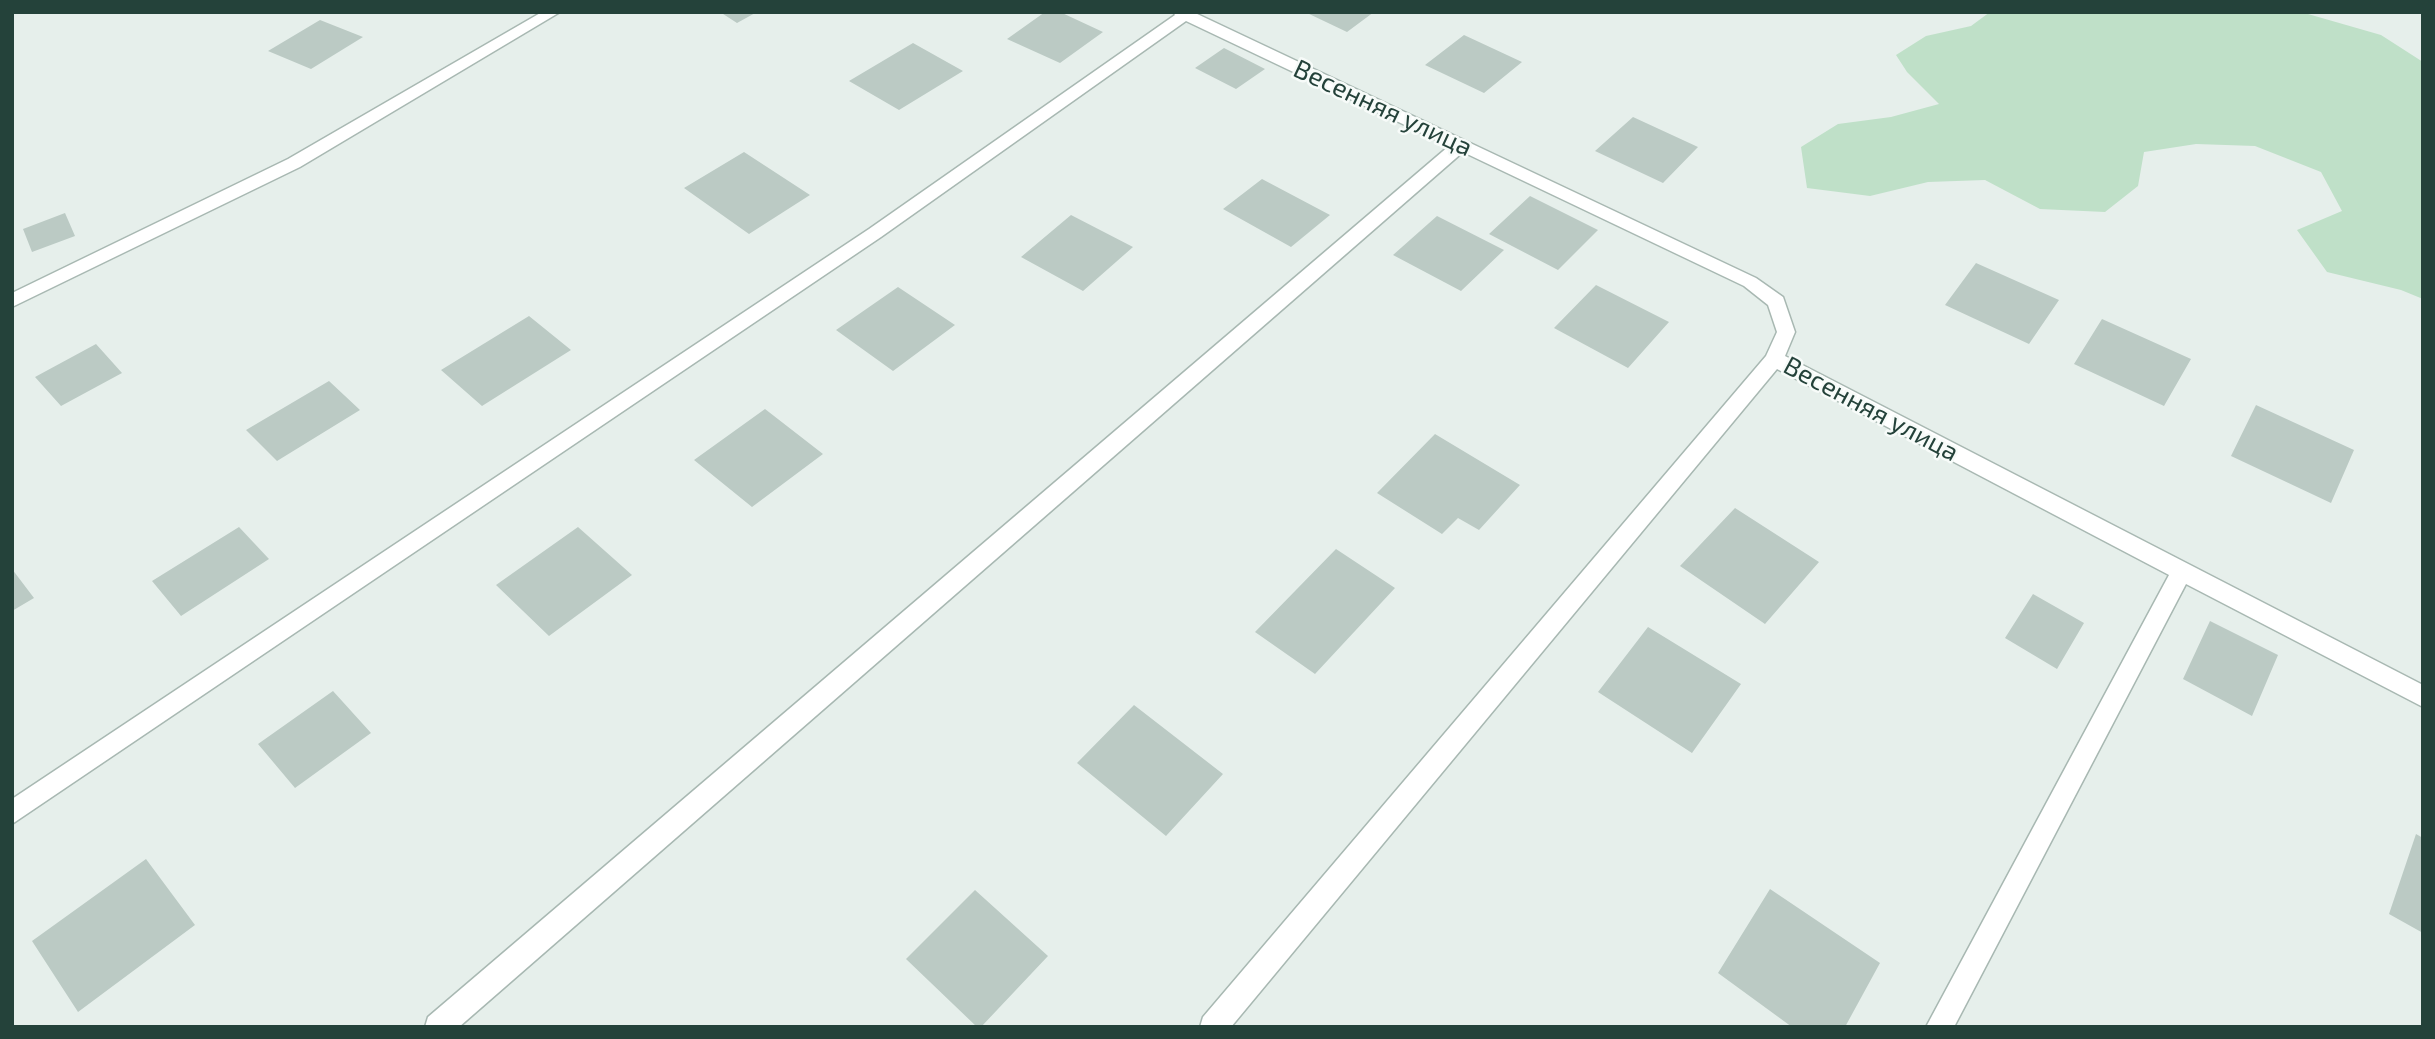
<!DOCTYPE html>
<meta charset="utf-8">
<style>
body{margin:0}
#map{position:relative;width:2435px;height:1039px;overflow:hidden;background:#e6efeb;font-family:"Exo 2",sans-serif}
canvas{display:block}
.frame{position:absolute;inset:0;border:14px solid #24423a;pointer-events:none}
</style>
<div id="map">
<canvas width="2435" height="1039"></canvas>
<div class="frame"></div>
</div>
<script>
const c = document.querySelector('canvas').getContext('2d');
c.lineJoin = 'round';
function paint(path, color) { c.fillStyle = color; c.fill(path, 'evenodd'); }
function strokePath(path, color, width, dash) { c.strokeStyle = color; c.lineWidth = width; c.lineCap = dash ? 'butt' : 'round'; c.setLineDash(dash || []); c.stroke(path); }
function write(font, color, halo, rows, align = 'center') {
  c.font = font + ' "Exo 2",sans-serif'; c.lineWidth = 5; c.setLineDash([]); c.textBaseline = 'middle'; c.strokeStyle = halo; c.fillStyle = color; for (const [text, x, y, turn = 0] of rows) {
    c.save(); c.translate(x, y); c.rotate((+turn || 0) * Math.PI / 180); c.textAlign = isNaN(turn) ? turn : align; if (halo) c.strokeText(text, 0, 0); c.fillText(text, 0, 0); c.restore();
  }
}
paint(new Path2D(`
 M1990,12h311l80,23 42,27v237l-22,-9 -74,-18 -30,-42 45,-19 -21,-39 -66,-26 -59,-2 -52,8 -6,34 -33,26 -65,-3 -55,-29 -57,2 -58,14 -63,-8 -6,-41 37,-23 53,-7 48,-13 -32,-32 -11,-17 30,-19 45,-10z`), '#bfe0c8');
paint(new Path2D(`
 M720,12h37l-20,11z
 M1045,12h15l43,20 -43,31 -53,-24z
 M1305,12h69l-27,20z
 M320,20l43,17 -52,32 -43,-18z
 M1464,35l58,27 -38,31 -59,-28z
 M913,43l50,28 -64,39 -50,-29z
 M1224,48l41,21 -29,20 -41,-21z
 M1633,117l65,30 -35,36 -68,-32z
 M744,152l66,43 -61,39 -65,-46z
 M1262,179l68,36 -39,32 -68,-38z
 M1530,196l68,34 -40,40 -69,-36z
 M65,213l10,23 -43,16 -9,-23z
 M1071,215l62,32 -50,44 -62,-34z
 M1437,216l67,34 -43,41 -68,-36z
 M1976,263l83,37 -30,44 -84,-39z
 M1596,285l73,37 -41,46 -74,-40z
 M898,287l57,38 -62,46 -57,-41z
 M529,316l42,34 -89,56 -41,-36z
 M2102,319l89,40 -27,47 -90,-42z
 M96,344l26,29 -61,33 -26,-29z
 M329,381l31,29 -83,51 -31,-31z
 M2256,405l98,45 -23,53 -100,-47z
 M765,409l58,45 -71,53 -58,-47z
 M1435,434l85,51 -41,45 -21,-12 -16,16 -65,-41z
 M1735,508l84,54 -54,62 -85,-58z
 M239,527l30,32 -88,57 -29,-35z
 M578,527l54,48 -83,61 -53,-51z
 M1336,549l59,39 -80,86 -60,-42z
 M12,569l22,29 -22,13z
 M2033,594l51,29 -27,46 -52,-31z
 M2210,621l68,34 -26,61 -69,-37z
 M1648,627l93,57 -49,69 -94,-61z
 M333,691l38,42 -76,55 -37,-44z
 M1134,705l89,69 -57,62 -89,-73z
 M2416,834l7,4v95l-34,-19z
 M146,859l49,66 -117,87 -46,-71z
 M1770,889l110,74 -35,64h-53l-74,-54z
 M975,890l73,66 -67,71h-4l-71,-68z`), '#bbcac4');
const lane = new Path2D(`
 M542,12h18l-260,155 -288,140v-14l276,-134z`);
const street = new Path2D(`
 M1173,12h20l563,266 27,19 12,35 -10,24 638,329v22l-237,-123 -232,443h-28l243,-452 -392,-206 -546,658h-31l3,-10 563,-661 11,-24 -9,-27 -24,-19 -281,-134 -1004,875h-34l3,-10 1021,-871 -263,-125 -305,216 -869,587v-25l857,-570 306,-214z`);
strokePath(lane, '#a8b8b2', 3);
strokePath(street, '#a8b8b2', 3);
paint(lane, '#fff');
paint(street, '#fff');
write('26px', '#24423a', '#f7fbf9', [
 ["Весенняя улица",1383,108,25],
 ["Весенняя улица",1871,409,28]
]);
</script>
